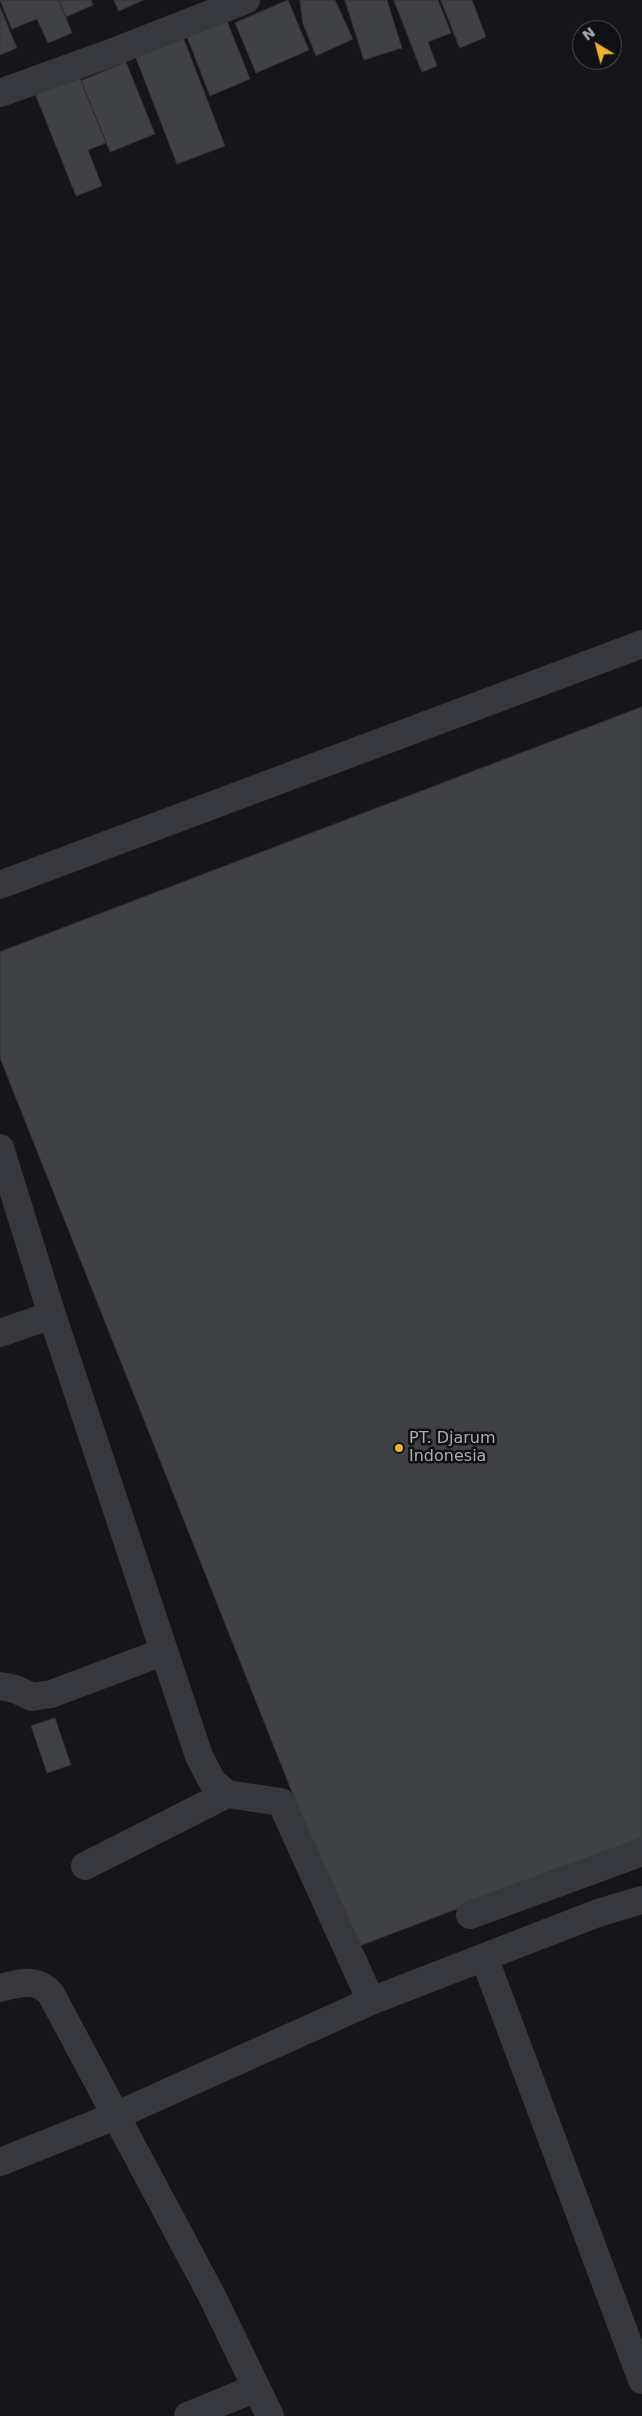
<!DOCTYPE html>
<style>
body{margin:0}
#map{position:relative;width:642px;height:2416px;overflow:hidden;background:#161618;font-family:"DejaVu Sans",sans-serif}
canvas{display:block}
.north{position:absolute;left:572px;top:20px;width:50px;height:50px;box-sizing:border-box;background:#111113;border:1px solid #4d4f55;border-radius:50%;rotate:323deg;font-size:14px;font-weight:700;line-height:20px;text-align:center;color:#a8adb8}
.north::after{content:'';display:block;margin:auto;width:18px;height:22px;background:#f2b134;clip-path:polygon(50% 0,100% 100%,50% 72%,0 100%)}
</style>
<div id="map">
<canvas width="642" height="2416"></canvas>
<div class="north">N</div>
</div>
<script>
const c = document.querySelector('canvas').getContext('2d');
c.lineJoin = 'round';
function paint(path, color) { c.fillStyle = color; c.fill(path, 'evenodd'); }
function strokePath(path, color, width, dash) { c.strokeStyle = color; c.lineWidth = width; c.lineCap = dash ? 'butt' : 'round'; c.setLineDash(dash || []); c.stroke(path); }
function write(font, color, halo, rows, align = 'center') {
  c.font = font + ' "DejaVu Sans",sans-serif'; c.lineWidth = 5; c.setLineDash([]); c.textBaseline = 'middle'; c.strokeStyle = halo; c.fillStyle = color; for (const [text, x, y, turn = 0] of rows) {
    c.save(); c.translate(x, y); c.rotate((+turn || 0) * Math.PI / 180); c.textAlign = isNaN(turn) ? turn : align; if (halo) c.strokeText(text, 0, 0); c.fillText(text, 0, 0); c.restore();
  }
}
const building = new Path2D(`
 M0,0h59l13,33 -24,10 -11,-24 -25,10z
 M59,0h32l2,5 -27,12z
 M114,0h30l-25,11z
 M288,0l21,50 -53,23 -21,-50z
 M300,0h35l18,39 -37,17 -13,-32z
 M345,0h42l15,48 -38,12z
 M394,0h44l13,33 -23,9 9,24 -15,6z
 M441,0h31l14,37 -26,11z
 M0,7l17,41 -17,7z
 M225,16l25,63 -40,17 -25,-64z
 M180,29l45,117 -48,18 -45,-116z
 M126,62l29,72 -45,18 -29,-71z
 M78,73l28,70 -18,7 14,36 -26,10 -42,-105z
 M642,707v1132l-288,109 -354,-890v-106z
 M55,1718l16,47 -24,8 -16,-47z`);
paint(building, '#404145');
strokePath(building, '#303034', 1);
strokePath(new Path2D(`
 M0,93l108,-39 138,-54
 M0,885l642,-241
 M0,1148l52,167 147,441 13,25 15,13 54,8 90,199
 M0,1333l52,-18
 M0,1686l15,3 17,8 19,-3 112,-42
 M85,1866l142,-72
 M470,1915l172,-63
 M484,1957l158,423
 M0,1988c20,-5 36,-11 51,6l161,302 58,120
 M0,2162l115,-46 256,-115 227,-88 44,-13
 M188,2416l68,-28`), '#37383d', 28);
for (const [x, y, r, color] of [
 [399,1448,5,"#f2b134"]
]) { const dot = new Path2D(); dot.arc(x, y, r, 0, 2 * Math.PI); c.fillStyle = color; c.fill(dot); strokePath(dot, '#111113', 2); }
write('16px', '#a8adb8', '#111113', [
 ["PT. Djarum",409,1439],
 ["Indonesia",409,1457]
], 'left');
</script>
